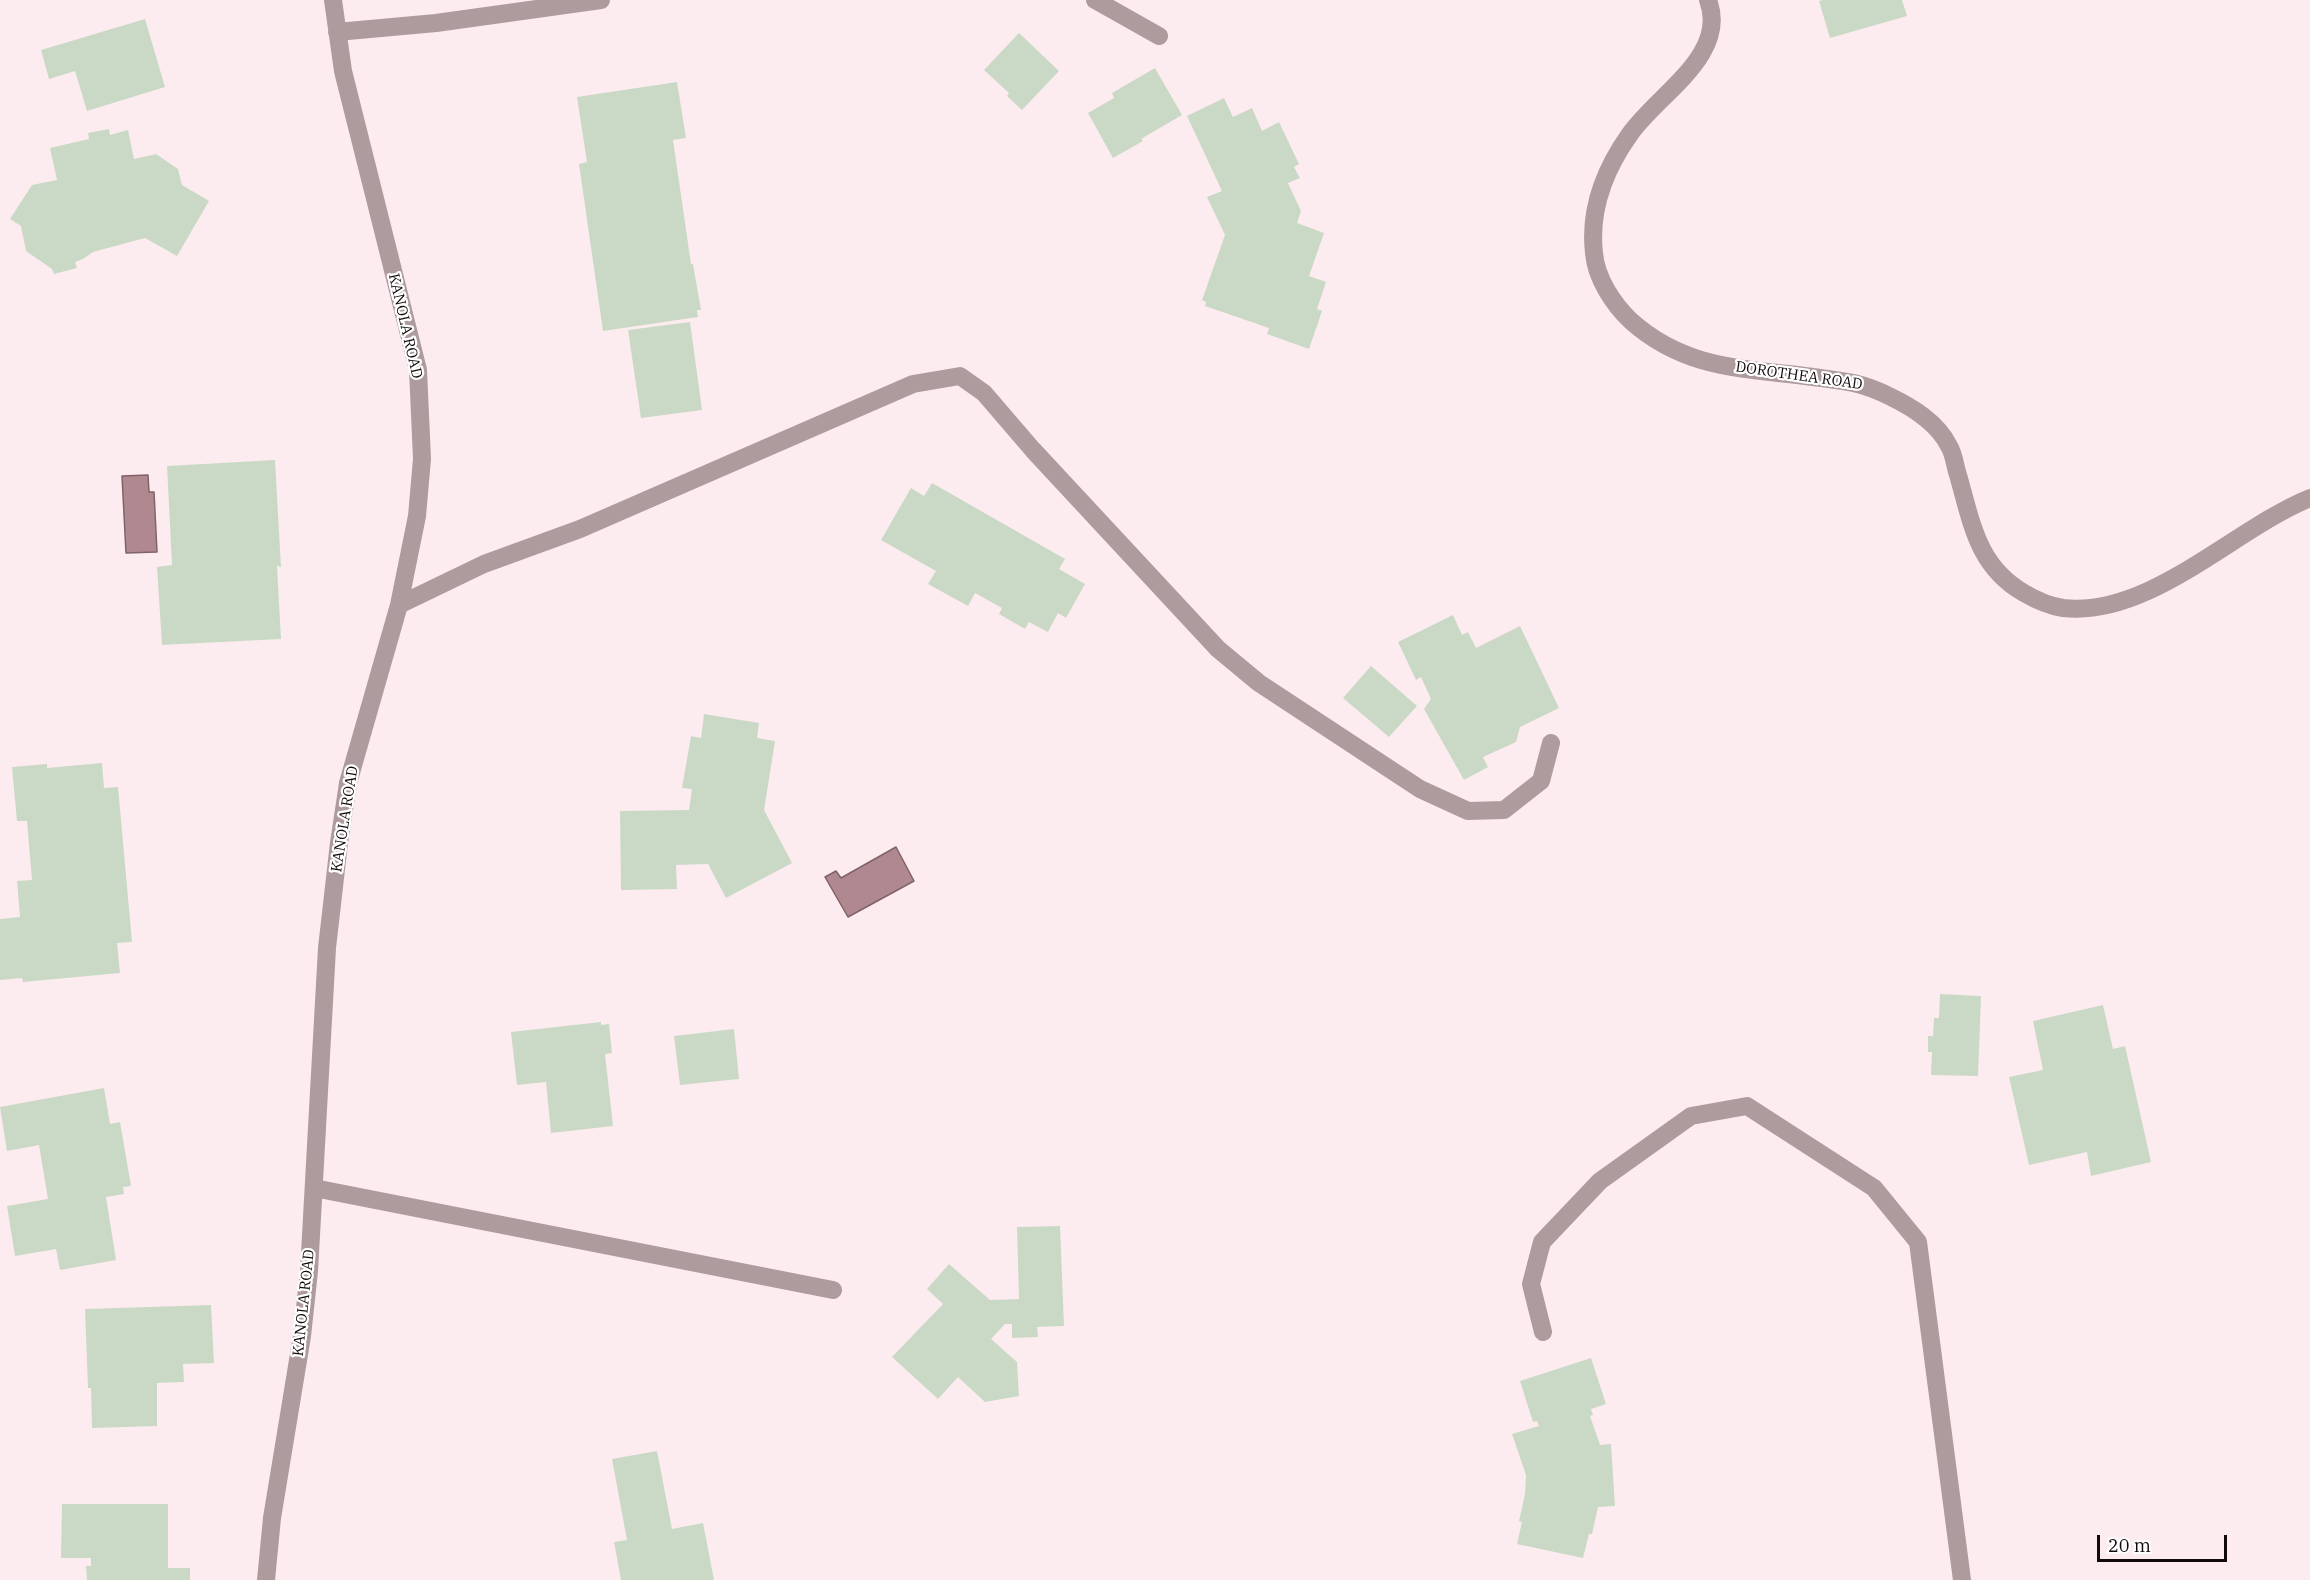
<!DOCTYPE html>
<style>
body{margin:0}
#map{position:relative;width:2310px;height:1580px;overflow:hidden;background:#fdecef;font-family:"IBM Plex Serif",serif}
canvas{display:block}
.scale{position:absolute;left:2097px;top:1535px;width:130px;height:27px;box-sizing:border-box;border:3px solid #11090a;border-top:0;padding-left:8px;font-size:18px;line-height:21px;white-space:nowrap;color:#11090a;-webkit-text-stroke:4px #fff;paint-order:stroke}
</style>
<div id="map">
<canvas width="2310" height="1580"></canvas>
<div class="scale">20 m</div>
</div>
<script>
const c = document.querySelector('canvas').getContext('2d');
c.lineJoin = 'round';
function paint(path, color) { c.fillStyle = color; c.fill(path, 'evenodd'); }
function strokePath(path, color, width, dash) { c.strokeStyle = color; c.lineWidth = width; c.lineCap = dash ? 'butt' : 'round'; c.setLineDash(dash || []); c.stroke(path); }
function write(font, color, halo, rows, align = 'center') {
  c.font = font + ' "IBM Plex Serif",serif'; c.lineWidth = 4.5; c.setLineDash([]); c.textBaseline = 'middle'; c.strokeStyle = halo; c.fillStyle = color; for (const [text, x, y, turn = 0] of rows) {
    c.save(); c.translate(x, y); c.rotate((+turn || 0) * Math.PI / 180); c.textAlign = isNaN(turn) ? turn : align; if (halo) c.strokeText(text, 0, 0); c.fillText(text, 0, 0); c.restore();
  }
}
const water = new Path2D(`
 M148,475l1,17h5l3,60 -31,1 -4,-77z
 M896,847l18,34 -66,36 -23,-40 11,-6 5,7z`);
paint(water, '#b08990');
strokePath(water, '#806368', 1.5);
paint(new Path2D(`
 M1823,0h79l5,16 -77,22 -11,-37z
 M145,19l20,68 -78,24 -12,-40 -26,8 -8,-29z
 M1019,33l40,38 -37,39 -15,-14 2,-3 -25,-23z
 M1155,68l27,47 -41,24 2,2 -30,17 -25,-45 26,-15 -2,-5z
 M677,82l9,56 -13,2 18,124h2l8,46h-4l1,7 -95,14 -24,-167 8,-2 -10,-65z
 M1224,98l9,19 19,-9 10,23 17,-9 20,42 -5,3 6,11 -12,5 13,28 -4,12 27,10 -15,43 17,6 -9,27 5,2 -13,38 -42,-15 2,-6 -64,-22 1,-4 -4,-2 23,-65 -18,-38 15,-6 -35,-75z
 M109,129l1,6 18,-5 6,29 22,-5 22,15 4,16 27,16 -32,55 -32,-18 -52,14 -10,7 -8,3 2,6 -23,6 -2,-5 -26,-18 -5,-25 -11,-7 22,-34 25,-5 -7,-32 39,-9 -1,-6z
 M690,322l12,88 -61,8 -13,-88z
 M275,460l6,107 -4,-1 4,73 -119,6 -5,-78 15,-2 -5,-99z
 M932,483l133,76 -6,10 26,15 -19,34 -8,-5 -10,19 -19,-10 -4,7 -26,-15 3,-6 -27,-15 -7,13 -40,-22 8,-13 -55,-31 30,-52 13,8z
 M1453,615l9,20 6,-3 8,16 44,-22 39,82 -39,19 -4,15 -33,15 5,10 -24,13 -40,-71 7,-10 -10,-22 -5,3 -18,-38z
 M1371,666l46,40 -28,31 -46,-39z
 M704,714l55,9 -2,15 18,3 -11,69 28,53 -66,35 -18,-34 -32,1 1,24 -56,1 -1,-79 69,-1 3,-21 -10,-1 9,-52 10,2z
 M102,763l2,25 14,-1 14,155 -15,1 3,30 -97,9 -1,-4 -22,2v-61l20,-2 -3,-36 15,-1 -5,-59h-10l-5,-54 35,-3v4z
 M1940,994l41,2 -3,80 -47,-1 1,-23h-4v-16h5l1,-18h5z
 M2103,1005l10,44 12,-3 26,116 -60,14 -4,-24 -58,13 -20,-88 34,-7 -10,-49z
 M601,1022v3l8,-1 3,29 -7,1 8,72 -62,7 -5,-51 -29,3 -6,-53z
 M734,1029l5,50 -59,6 -6,-49z
 M104,1088l6,36 10,-2 11,64 -8,1 1,7 -18,3 10,63 -56,10 -4,-21 -41,7 -8,-50 41,-7 -9,-54 -32,6 -7,-44z
 M1060,1226l4,100 -27,1 1,10 -26,1v-14h-7l-14,15 26,23 2,34 -34,6 -27,-25 -20,22 -46,-42 51,-53 -16,-15 22,-25 41,36 29,-1 -2,-72z
 M211,1305l3,58 -31,1 1,18 -27,1v43l-65,2 -1,-40h-3l-3,-79z
 M1591,1358l15,46 -15,5 2,6 -3,1 10,29 11,-1 4,62 -17,1 -6,27h-3l-6,24 -66,-14 5,-22 -3,-1 6,-27 1,-19 -14,-41 27,-8 -2,-5 -4,1 -13,-41z
 M657,1451l15,78 31,-6 11,57h-93l-7,-38 13,-2 -15,-81z
 M62,1504h106v64h22v12h-103l-1,-14h5v-8h-30z`), '#cad9c6');
strokePath(new Path2D(`
 M1095,0l64,36
 M1708,0c21,55 -50,94 -78,134 -25,35 -41,75 -36,119 2,25 19,51 37,68 55,49 113,47 182,56 31,4 48,5 76,19 23,11 48,26 60,50 5,8 6,20 9,29 14,48 19,91 66,118 12,7 25,13 39,15 86,10 171,-79 247,-110
 M337,32l99,-9 165,-23
 M399,605l85,-41 96,-35 333,-145 47,-8 24,17 49,57 185,199 41,34 161,106 48,22 36,-1 37,-29 10,-38
 M314,1188l519,102
 M1543,1332l-12,-48 11,-42 58,-61 91,-65 56,-10 127,82 44,54 44,338
 M266,1580l6,-62 30,-182 7,-65 18,-323 12,-105 9,-60 51,-178 18,-89 5,-57 -4,-89 -75,-299 -10,-71`), '#ad9b9e', 18);
write('15px', '#11090a', '#fff', [
 ["KANOLA ROAD",405,326,77],
 ["DOROTHEA ROAD",1799,376,8],
 ["KANOLA ROAD",345,819,-81],
 ["KANOLA ROAD",304,1303,-84]
]);
</script>
